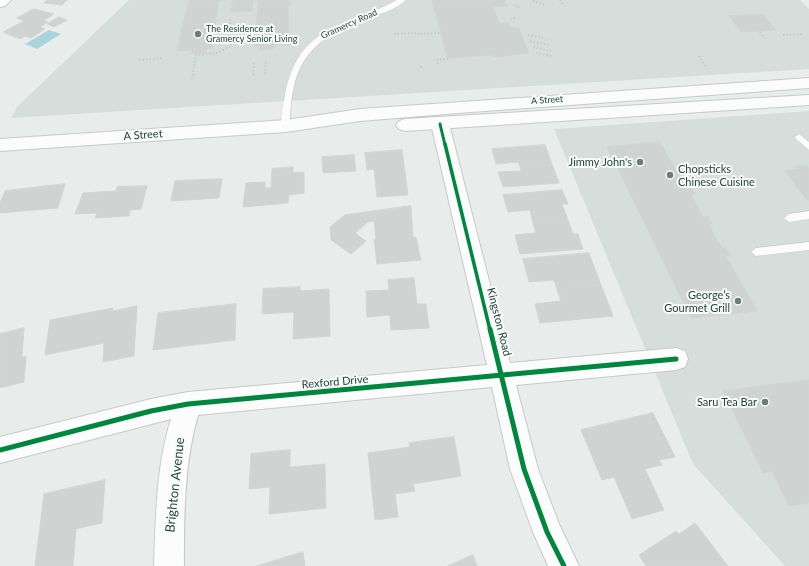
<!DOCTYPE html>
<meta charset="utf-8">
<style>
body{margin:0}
canvas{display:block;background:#e8edeb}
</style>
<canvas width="809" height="566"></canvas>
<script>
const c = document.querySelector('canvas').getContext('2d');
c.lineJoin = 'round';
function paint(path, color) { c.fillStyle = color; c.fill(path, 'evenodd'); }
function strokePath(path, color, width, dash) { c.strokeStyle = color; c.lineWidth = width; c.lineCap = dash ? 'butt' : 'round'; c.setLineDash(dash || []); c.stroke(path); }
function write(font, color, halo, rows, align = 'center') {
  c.font = font + ' Lato,sans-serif'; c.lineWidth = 4; c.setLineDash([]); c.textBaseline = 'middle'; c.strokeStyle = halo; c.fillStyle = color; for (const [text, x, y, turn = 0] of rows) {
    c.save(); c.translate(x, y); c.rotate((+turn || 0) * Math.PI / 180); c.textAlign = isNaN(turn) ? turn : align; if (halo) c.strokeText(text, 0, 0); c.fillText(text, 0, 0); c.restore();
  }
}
paint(new Path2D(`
 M129,0h671l9,9v60l-798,49 6,-11z
 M809,111v455h-24l-92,-102 -139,-335z`), '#d6dedb');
paint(new Path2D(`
 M49,30l12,4 -24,15 -12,-5z`), '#a9d4db');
const building = new Path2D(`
 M47,0h20l-5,5 -18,-2z
 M189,0h38h-8l-7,49h-5l-1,4 -15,1 1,-4 -15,1z
 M233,0h24h-4l-1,11 -21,1z
 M259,0h31v6h-2l1,39h-15v4l-15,1v-4l-5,1z
 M432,0h73l2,6 -14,1 6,16h9l2,5 8,-1 11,26 -36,4 -1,-2 -44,3z
 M34,9l20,5 -10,6 4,2 -8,5 5,2 -14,9 -6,-2 -5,3 -17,-7 21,-11 -7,-3z
 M763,15l13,15 -35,2 -12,-16z
 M59,17l8,3 -13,7 -7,-3z
 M660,142l27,47 4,-1 4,6 -4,1 12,22 5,-1 4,8h-4l14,24h4l5,8h-5l31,55 -66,7 -84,-171z
 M545,145l7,19 -32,2 -2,-4 -22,2 -4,-15z
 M402,150l6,45 -31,2 -3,-28 -7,1 -2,-17z
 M354,155l2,16 -33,2 -1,-16z
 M552,164l7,19 -56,4 -5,-15 23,-1 -1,-5z
 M806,165l3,4v31h-2l-22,-29 14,-2 -3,-3z
 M293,167v6l11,-1v21l-15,2 -1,8 -45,4 3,-24 19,-1v6h6l1,-19z
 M222,179l-3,19 -48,3 4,-20z
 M65,184l-7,24 -58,5v-10l5,-12z
 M147,186l-6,23 -11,1 -1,6 -34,2 2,-5 -22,1 8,-21 33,-2 1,-4z
 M562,190l6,14h-6l6,16 -35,3 -3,-13 -22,2 -5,-17z
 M411,206l2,31h3l5,23 -44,4 -3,-25h2l-2,-18 -6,1 -13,11 11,8 -15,13 -20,-14 -1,-13 15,-12z
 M568,220l5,14h5l5,15 -63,5 -5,-19 21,-2 -3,-10z
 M589,253l12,32 -44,4 -3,-9 -25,2 -6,-23z
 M414,278l3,26h9l3,24 -38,2 -1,-15 -23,2 -1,-26 23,-1 -1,-10z
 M601,285l12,31 -73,7 -5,-19 26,-3 -4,-12z
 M300,287v4l29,-2 1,47 -37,3 1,-27 -32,2 1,-25z
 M236,304l-1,36 -82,10 5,-37z
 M137,306l-3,50 -31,6 1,-19 -59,12 5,-35 63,-12 -1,3z
 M24,328l-2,29 4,-1 -2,26 -24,6v-54z
 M809,380v123l-20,3 -17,-35 -9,2 -40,-82z
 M653,413l22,44 -16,3 3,5 -17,4 19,41 -32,9 -18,-42 -12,3 -21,-50z
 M454,437l7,39 -48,8 2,7 -20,3 3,23 -23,3 -7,-67 42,-6 -1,-4z
 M290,450v17l35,-3 1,44 -57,6 1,-27 -21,2 2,-35z
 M105,480l-3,43 -26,6 -3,37h-38l9,-72z
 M695,523l33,43h-82l-7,-11 37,-24 3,3z
 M303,552l2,14h-48z
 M473,555l4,11h-29z`);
paint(building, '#cfd4d2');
strokePath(building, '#d1d6d4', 1);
const service = new Path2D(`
 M397,0h9c-11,10 -29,15 -42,20 -57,21 -73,45 -74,106l-1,2h-6c-4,-8 0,-24 2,-33 13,-70 59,-67 112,-95z
 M799,134l10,8v8l-13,-11 -1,-2z
 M809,211v8l-20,3 -5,-4 5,-4z
 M809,242v8l-53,6 -5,-4 5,-4z`);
const minor = new Path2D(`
 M0,0h11l-6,6 -5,1z
 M440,118l6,2 3,4 61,239 166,-15 9,3 3,8 -3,8 -9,3 -160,15 22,84 21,55 20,42h-31l-15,-34 -23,-63 -18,-82 -294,28c-14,49 -14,100 -14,151h-30c2,-49 2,-100 17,-147l-171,44v-26l151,-38 37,-7 299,-27 -56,-241 3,-4z`);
const secondary = new Path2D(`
 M809,78v10l-338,24 -111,9 -74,11 -286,19v-12l286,-19 74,-11z
 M809,95v10l-404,26 -6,-2 -3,-4 3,-4 6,-2z`);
strokePath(service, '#c5cac8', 1);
strokePath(minor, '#c5cac8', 2);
strokePath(secondary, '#c3cbc8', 2);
strokePath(new Path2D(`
 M560,0l4,6
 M533,1l11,3
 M515,5l5,3
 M510,19l7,-1
 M760,32l5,6
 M394,34l22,-1
 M417,34l24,-1
 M528,35l18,4
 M783,35l21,-1
 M530,41l19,4
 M533,47l18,4
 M536,53l15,3
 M699,56l7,11
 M139,60l23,-2
 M438,64l-1,-4 11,-1
 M194,66l2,-11 21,-2 14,-7 -1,-28
 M421,66v2
 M265,74l1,-13
 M253,75l1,-13
 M192,79l2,-13`), '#c3ccca', 2, [1.5, 2]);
paint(service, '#fcfcfc');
paint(minor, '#fcfcfc');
paint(secondary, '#fcfcfc');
strokePath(new Path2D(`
 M440,124l5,21`), '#00873e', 3);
strokePath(new Path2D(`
 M445,144l45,186`), '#00873e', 3.5);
strokePath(new Path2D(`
 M490,329l34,140 23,63 17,34
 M0,450l151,-39 37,-7 488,-45`), '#00873e', 5);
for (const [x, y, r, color] of [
 [198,34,4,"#697e78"],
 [640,162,4,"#697e78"],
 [670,175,4,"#697e78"],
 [738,301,4,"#697e78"],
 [765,402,4,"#697e78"]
]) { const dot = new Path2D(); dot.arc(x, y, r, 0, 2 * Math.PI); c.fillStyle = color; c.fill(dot); strokePath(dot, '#f7fbf9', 1.5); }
write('9px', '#24423a', '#f7fbf9', [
 ["Gramercy Road",349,24,-24],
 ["A Street",547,100,-4]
]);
write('9px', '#24423a', '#f7fbf9', [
 ["The Residence at",206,29],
 ["Gramercy Senior Living",206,39]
], 'left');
write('11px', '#24423a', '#f7fbf9', [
 ["A Street",143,135,-4],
 ["Kingston Road",499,322,76],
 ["Rexford Drive",335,382,-5]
]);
write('11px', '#24423a', '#f7fbf9', [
 ["Jimmy John's",632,162],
 ["Chopsticks",678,169,"left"],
 ["Chinese Cuisine",678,182,"left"],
 ["George’s",730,295],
 ["Gourmet Grill",730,308],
 ["Saru Tea Bar",757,402]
], 'right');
write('13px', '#24423a', '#f7fbf9', [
 ["Brighton Avenue",175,485,-84]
]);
</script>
